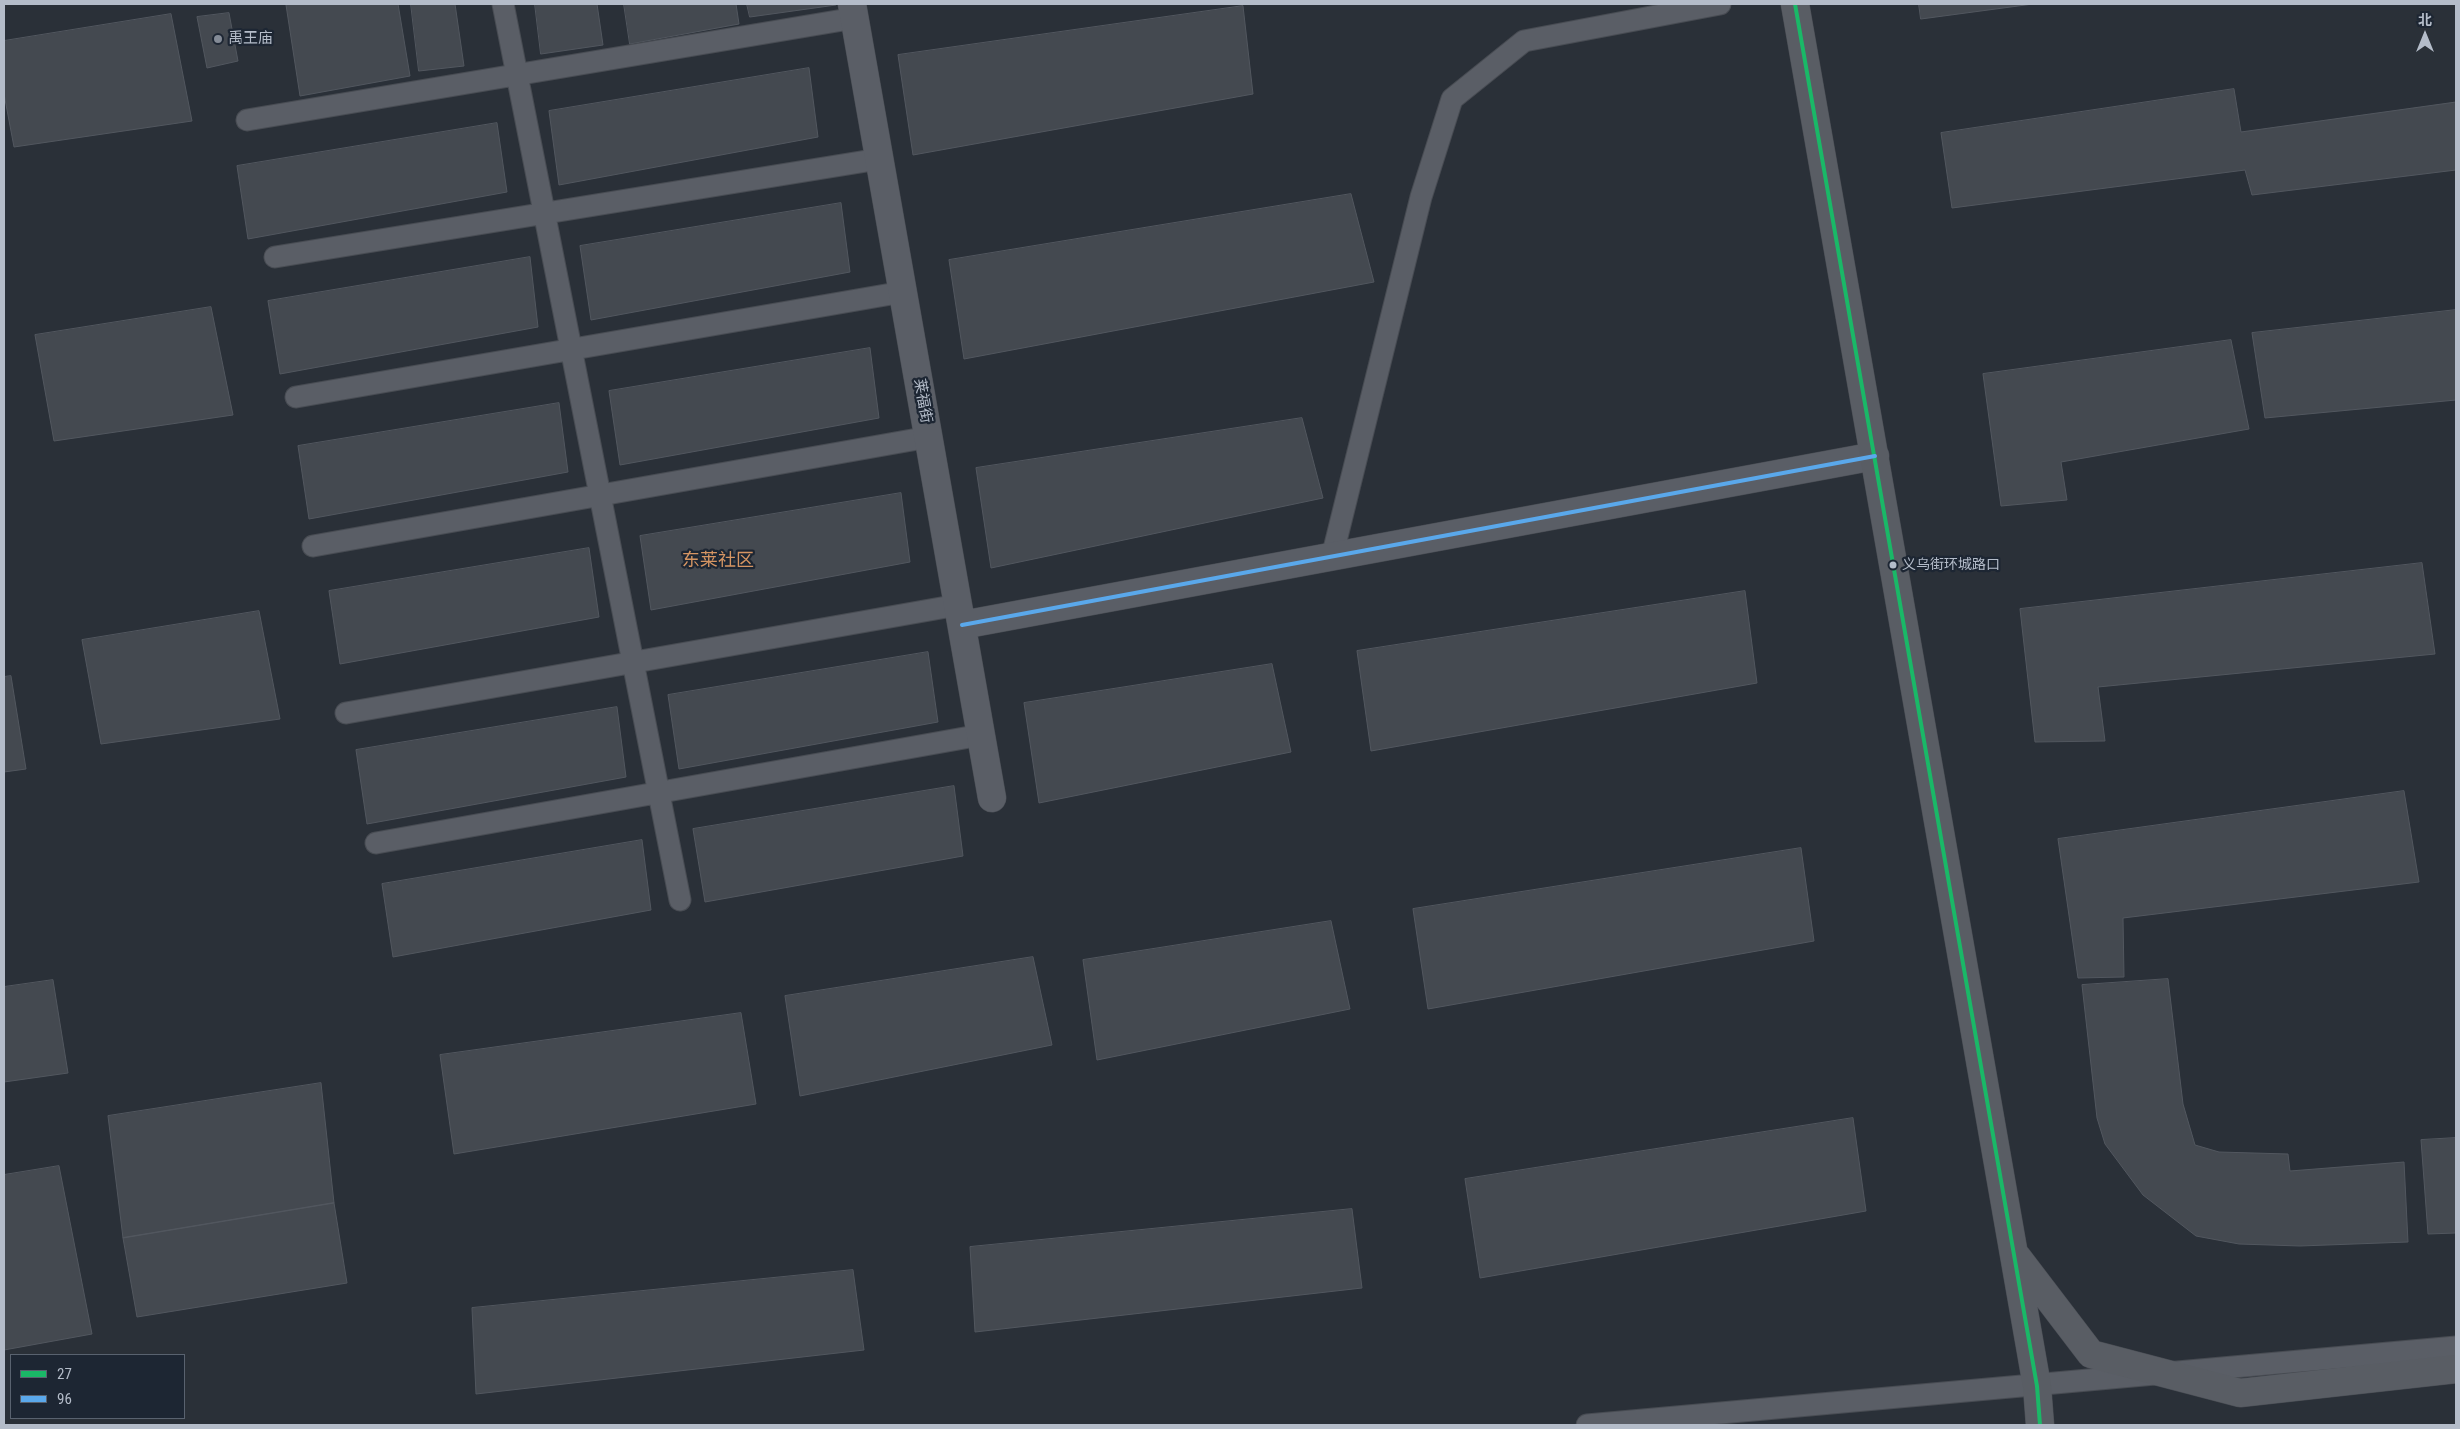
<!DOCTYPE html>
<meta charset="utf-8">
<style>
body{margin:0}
#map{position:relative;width:2460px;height:1429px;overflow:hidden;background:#2a3038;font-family:"Roboto Condensed","Noto Sans SC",sans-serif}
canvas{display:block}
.frame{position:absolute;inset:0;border:5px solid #b4bcc9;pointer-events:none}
.legend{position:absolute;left:10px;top:1354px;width:175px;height:65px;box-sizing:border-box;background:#1d2633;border:1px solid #59626f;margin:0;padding:6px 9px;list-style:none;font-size:15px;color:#b4bcc9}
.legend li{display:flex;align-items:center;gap:10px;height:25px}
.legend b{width:25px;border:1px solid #59626f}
.north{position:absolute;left:2400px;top:10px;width:50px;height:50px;-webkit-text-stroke:4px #1d2633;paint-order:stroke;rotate:0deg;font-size:14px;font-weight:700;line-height:20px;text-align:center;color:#b4bcc9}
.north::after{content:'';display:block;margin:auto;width:18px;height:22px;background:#b4bcc9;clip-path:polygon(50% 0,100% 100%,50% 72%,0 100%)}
</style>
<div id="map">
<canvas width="2460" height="1429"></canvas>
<div class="frame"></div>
<ul class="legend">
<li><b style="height:6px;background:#1ab867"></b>27</li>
<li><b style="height:6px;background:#5aa8eb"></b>96</li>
</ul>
<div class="north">北</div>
</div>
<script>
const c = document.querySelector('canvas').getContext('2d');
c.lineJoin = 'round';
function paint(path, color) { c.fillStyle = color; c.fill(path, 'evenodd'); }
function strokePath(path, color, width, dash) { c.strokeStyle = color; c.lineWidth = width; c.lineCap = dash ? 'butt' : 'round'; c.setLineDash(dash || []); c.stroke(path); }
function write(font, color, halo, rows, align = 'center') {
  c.font = font + ' "Roboto Condensed","Noto Sans SC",sans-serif'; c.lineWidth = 4.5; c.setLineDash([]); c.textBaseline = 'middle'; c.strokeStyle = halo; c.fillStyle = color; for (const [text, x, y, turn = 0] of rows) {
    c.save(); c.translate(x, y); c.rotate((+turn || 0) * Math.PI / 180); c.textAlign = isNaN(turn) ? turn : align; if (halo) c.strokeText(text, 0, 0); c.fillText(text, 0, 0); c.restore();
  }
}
const building = new Path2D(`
 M293,4h105l12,72 -110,20 -14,-91z
 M411,4h44l9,62 -45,5z
 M535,4h62l6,41 -62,9z
 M624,4h112l3,20 -109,20z
 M747,4h89v1l-86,12z
 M1919,4h114l-112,15z
 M1243,6l10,88 -340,61 -15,-100z
 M229,13l9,48 -31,7 -10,-51z
 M171,14l21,107 -178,26 -10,-53v-53z
 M809,68l9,69 -259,48 -10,-74z
 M2234,89l7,43 215,-30v68l-204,25 -7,-25 -293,38 -11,-75z
 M497,123l10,69 -259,47 -11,-73z
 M1351,194l23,88 -410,77 -15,-99z
 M841,203l9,69 -259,48 -11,-74z
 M530,257l8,70 -258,47 -12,-73z
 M211,307l22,108 -179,26 -19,-106z
 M2456,310v90l-191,18 -13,-85z
 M2231,340l18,89 -188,33 6,38 -66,6 -18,-132z
 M870,348l9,70 -259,47 -11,-74z
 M559,403l9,69 -259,47 -11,-73z
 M1302,418l21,80 -332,70 -15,-100z
 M901,493l9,69 -259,48 -11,-74z
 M589,548l10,69 -259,47 -11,-73z
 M2422,563l13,91 -337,33 7,54 -70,1 -15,-133z
 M1745,591l12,92 -386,68 -14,-100z
 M259,611l21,108 -179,25 -19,-104z
 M928,652l10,70 -259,47 -11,-74z
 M1272,664l19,88 -252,51 -15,-100z
 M11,676l15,93 -22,3v-95z
 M617,707l9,70 -259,47 -11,-74z
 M954,786l9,70 -258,46 -12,-73z
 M2404,791l15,91 -296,36 1,59 -46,1 -20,-139z
 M642,840l9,70 -258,47 -11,-73z
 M1801,848l13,93 -386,68 -15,-100z
 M1331,921l19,88 -253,51 -14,-100z
 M1033,957l19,88 -252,51 -15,-100z
 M2168,979l15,125 12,41 24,7 69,2 2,17 114,-9 4,80 -108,4 -61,-2 -43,-8 -53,-41 -38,-51 -8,-26 -15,-133z
 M53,980l15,93 -64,9v-95z
 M741,1013l15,91 -302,50 -14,-99z
 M321,1083l13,120 -211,35 -15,-122z
 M1853,1118l13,93 -386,67 -15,-99z
 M2456,1138v95l-28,1 -7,-94z
 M59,1166l33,168 -88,16v-175z
 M334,1203l13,80 -210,34 -14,-79z
 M1352,1209l10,79 -387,44 -5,-85z
 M853,1270l11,80 -388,44 -4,-86z`);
paint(building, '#444950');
strokePath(building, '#52575f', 1);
const lane = new Path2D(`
 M503,4l177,896
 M247,120l608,-102
 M275,257l604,-98
 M296,397l607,-105
 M313,546l616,-109
 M1332,557l89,-360 31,-98 72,-58 196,-37
 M346,713l612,-108
 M376,843l605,-108
 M1587,1425l869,-78`);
const street = new Path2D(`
 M852,4l140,794
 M962,625l913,-169`);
const secondary = new Path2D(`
 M1795,4l242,1382 3,39
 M2017,1257l74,97 149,39 216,-24`);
strokePath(lane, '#484c53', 23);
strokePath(street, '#484c53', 29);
strokePath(secondary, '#484c53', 29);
strokePath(lane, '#5a5e66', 21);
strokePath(street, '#5a5e66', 28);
strokePath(secondary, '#595d64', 28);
strokePath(new Path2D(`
 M1795,4l242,1382 3,39`), '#1ab867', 4);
strokePath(new Path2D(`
 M962,625l913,-169`), '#5aa8eb', 4);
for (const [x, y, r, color] of [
 [218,39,5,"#848b96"],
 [1893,565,4.5,"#b4bcc9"]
]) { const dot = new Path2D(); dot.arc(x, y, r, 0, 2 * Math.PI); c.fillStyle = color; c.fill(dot); strokePath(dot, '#1d2633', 2); }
write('14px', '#b4bcc9', '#1d2633', [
 ["义乌街环城路口",1902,565]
], 'left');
write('15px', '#b4bcc9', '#1d2633', [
 ["禹王庙",228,39]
], 'left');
write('15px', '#b4bcc9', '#1d2633', [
 ["莱福街",922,401,80]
]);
write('18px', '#d59563', '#1d2633', [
 ["东莱社区",718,561]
]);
</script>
